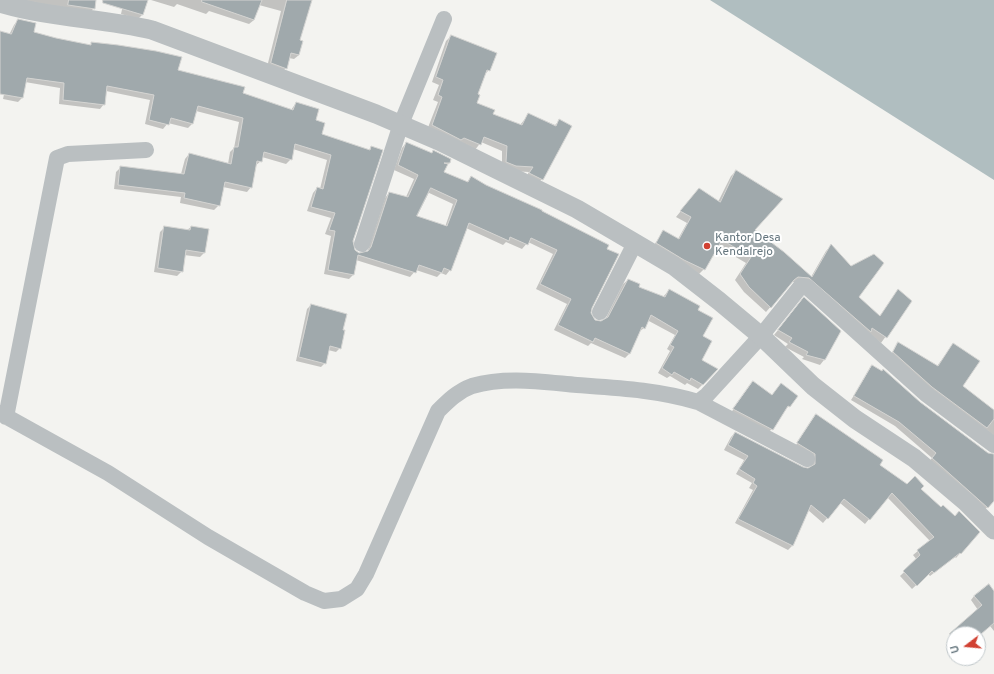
<!DOCTYPE html>
<style>
body{margin:0}
#map{position:relative;width:994px;height:674px;overflow:hidden;background:#f3f3f0;font-family:Overpass,sans-serif}
canvas{display:block}
.north{position:absolute;left:946px;top:626px;width:40px;height:40px;box-sizing:border-box;background:#fff;border:1px solid #c1c8cb;border-radius:50%;rotate:254deg;font-size:11px;font-weight:700;line-height:16px;text-align:center;color:#65767e}
.north::after{content:'';display:block;margin:auto;width:14px;height:18px;background:#d14132;clip-path:polygon(50% 0,100% 100%,50% 72%,0 100%)}
</style>
<div id="map">
<canvas width="994" height="674"></canvas>
<div class="north">U</div>
</div>
<script>
const c = document.querySelector('canvas').getContext('2d');
c.lineJoin = 'round';
function paint(path, color) { c.fillStyle = color; c.fill(path, 'evenodd'); }
function strokePath(path, color, width, dash) { c.strokeStyle = color; c.lineWidth = width; c.lineCap = dash ? 'butt' : 'round'; c.setLineDash(dash || []); c.stroke(path); }
function write(font, color, halo, rows, align = 'center') {
  c.font = font + ' Overpass,sans-serif'; c.lineWidth = 4; c.setLineDash([]); c.textBaseline = 'middle'; c.strokeStyle = halo; c.fillStyle = color; for (const [text, x, y, turn = 0] of rows) {
    c.save(); c.translate(x, y); c.rotate((+turn || 0) * Math.PI / 180); c.textAlign = isNaN(turn) ? turn : align; if (halo) c.strokeText(text, 0, 0); c.fillText(text, 0, 0); c.restore();
  }
}
paint(new Path2D(`
 M710,0h284v180z`), '#b0bec0');
paint(new Path2D(`
 M19,0h76l-1,8 -5,5z
 M124,0h22l-4,15 -4,4 -17,-5z
 M151,0h161l-13,41v14l-5,4 -5,-1 -3,10 -5,5 -14,-6 14,-56 -22,-6 -5,15 -5,4 -40,-13 -3,3 -29,-10 -3,3z
 M18,20l14,13 57,13 3,-3 199,67 5,-7 19,18 6,13 47,17 3,-4 -19,94 2,10 5,3 8,-1 18,-55 4,-5 17,4 8,-18 -20,-9 8,-22 4,-5 25,11 2,-2 16,11 -7,9 25,10 4,-5 14,9 56,24 54,111 6,1 4,-2 18,-36 5,-4 9,8 26,9 6,-7 28,20 5,26 1,48 -5,5 -11,-6 -2,2 -15,-9 -3,2 -9,-5 12,-22 -3,-2 8,-14 -28,-15 -3,8 -5,4 -9,21 -5,5 -34,-15 -3,3 -34,-16 13,-26 -31,-15 17,-35 -25,-12 -6,7 -16,-7 -3,3 -37,-17 -16,42 -4,5 -5,-2 -4,4 -21,-7 -6,7 -54,-17 -3,15 -4,4 -25,-5 7,-38 -6,-2 6,-16 -24,-7 6,-18 4,-5 3,1 7,-29 -34,-11 -2,10 -5,5 -24,-7 -1,4 -6,5 -4,21 -4,5 -24,-5 -4,18 -5,5 -34,-7 1,-6 -67,-8 2,-17 5,-5 60,7 4,-15 4,-5 39,10 2,-12 4,-4 5,-26 -43,-11 -4,13 -4,4 -20,-5 -5,6 -18,-5 5,-24 -44,-9 -2,13 -4,5 -41,-5 1,-16 -35,-6 -3,16 -4,4 -15,-3 3,-14 -6,-10v-43l9,3 5,-10zM427,192l26,12 -8,23 -29,-10z
 M451,36l38,34 -5,5 -7,20 -1,9 16,10 28,11 9,-11 26,11 5,-5 -18,59 -5,5 -12,-5 4,-7 -19,-1 -8,-4v-16l-21,-9 -6,8 -48,-20 11,-28 -5,-2 6,-15 -7,-3 14,-41z
 M736,171l17,59 58,47 15,-26 5,-5 26,51 22,20 19,-26 13,10 -30,42 -78,-61h-11l-26,30 -22,-20 -9,-12 11,-17 -29,-17 -13,23 -5,5 -47,-26 12,-17 14,8 9,-16 -11,-6 18,-22 24,7 13,-26z
 M165,227l22,3 4,-3 13,26 -4,4 -16,-2 -2,16 -5,5 -23,-4 6,-40z
 M800,303l24,57 -4,5 -18,-6 2,-2 -19,-10 3,-3 -14,-9z
 M311,305l30,25 -1,18 -4,4 -8,-2 -3,13 -4,4 -25,-6 11,-52z
 M898,344l39,22 17,-22 8,43 32,24v29l-104,-84z
 M872,367l116,86 6,2v44l-11,13 -55,-49 4,-5 -37,-32 -44,-26z
 M753,382l36,24 -5,4 -16,24 -38,-20z
 M816,415l62,50 29,20 12,4 22,19 38,24 -23,26 -1,-1 -25,19 -2,-2 -16,15 -12,-13 17,-16 -4,-5 17,-14 -43,-44 -22,27 -25,-21 -17,20 -15,-13 -16,36 -4,4 -53,-27 18,-33 -4,-2 3,-5 -16,-9 8,-14 -20,-10 7,-13 4,-4 73,36 3,-2v-8l-17,-11z
 M994,592v39l-4,-5 -12,10v-2h-24l24,-24 -7,-10 3,-4z`), '#0003');
const building = new Path2D(`
 M69,0h27l-1,9 -27,-4z
 M103,0h45l-5,15 -40,-12z
 M202,0h60l-8,20 -52,-18z
 M287,0h25l-12,40 3,1 -4,14 -8,-2 -4,16 -16,-6z
 M18,19l18,4 -2,9 22,6 35,7v-3l27,3 38,6 26,6 -4,13 67,17 -2,6 50,17 3,-8 23,7 -3,11 9,3 -3,11 48,16 1,-4 12,4 -30,91 2,9 4,3 9,-2 3,-4 18,-55 19,5 10,-22 -20,-10 8,-23 26,11 1,-3 18,9 -1,4h-6l4,1 -4,8 24,10 3,-6 15,9 56,25v1l67,34 -2,4 12,5 -27,54 -1,5 4,7 6,1 7,-4 20,-38 12,5 -1,3 26,10 4,-8 31,17 -2,4 15,8 -10,18 9,5 -10,19 16,9 -15,16 -12,-7 -1,3 -16,-9 -2,3 -10,-7 12,-21 -4,-2 8,-14 -27,-16 -6,14 -3,-2 -12,27 -35,-16 -2,4 -35,-17 13,-26 -31,-15 17,-34 -26,-12 -3,7 -18,-8 -1,4 -40,-18 -18,48 -7,-3 -2,5 -23,-8 -3,8 -58,-18 -4,20 -26,-5 7,-39 -6,-1 6,-17 -24,-6 6,-20 6,2 8,-34 -36,-11 -3,16 -28,-8 -2,10 -5,-1 -5,27 -27,-6 -5,24 -36,-8 1,-5 -67,-8 2,-19 64,8 5,-21 42,11 3,-17h4l5,-29 -45,-12 -5,18 -22,-6 -2,7 -20,-5 5,-25 -47,-9 -2,19 -42,-5 1,-17 -37,-5 -4,20 -23,-4v-63l11,3zM431,188l26,12 -10,26 -30,-10z
 M451,35l46,18 -7,18 -3,-1 -9,24 2,1 -3,8 18,7 -2,4 29,11 6,-12 28,13 3,-7 13,7 -29,54 -14,-7 4,-6 -17,-1 -10,-4 1,-16 -23,-9 -3,8 -17,-7 -3,2 -29,-15 10,-28 -4,-2 5,-15 -7,-3z
 M736,170l47,29 -28,31 29,22 28,25 19,-33 20,22 23,-12 10,9 -25,34 21,19 18,-27 14,12 -25,37 -15,-10 -1,4 -62,-54 -11,-1 -4,3 -23,28 -22,-21 -9,-13 11,-17 -29,-17 -17,30 -21,-10 -28,-17 7,-13 16,9 12,-22 -11,-6 19,-23 21,14z
 M164,226l26,4 1,-4 18,3 -4,24 -19,-3 -3,22 -25,-4z
 M804,297l37,34 -16,29 -19,-5 2,-3 -19,-10 3,-4 -14,-8z
 M311,304l36,10 -4,16h2l-4,19 -11,-3 -4,18 -27,-7z
 M898,342l40,24 15,-23 27,18 -17,25 31,24v9l-7,9 -55,-41 -39,-35z
 M872,365l10,6 1,-2 37,33 68,51 6,1v47l-6,7 -56,-50 4,-5 -37,-31 -45,-26z
 M753,381l19,14 9,-12 17,13 -8,11 -2,-1 -15,24 -40,-21z
 M816,414l67,46 -3,5 27,19 8,-8 9,10 -3,3 20,18 2,-2 12,11 4,-5 21,21 -19,22 -1,-1 -26,20 -2,-2 -15,15 -14,-15 17,-16 -3,-5 17,-13 -42,-44 -22,27 -26,-21 -16,20 -17,-14 -18,41 -55,-27 19,-33 -4,-3 2,-4 -16,-10 9,-13 -20,-11 7,-13 68,35 5,1 7,-4v-10l-18,-11z
 M989,584l5,7v32l-13,11h-32l33,-29 -8,-9z`);
paint(building, '#a0a9ac');
strokePath(building, '#d4d4d2', 1);
strokePath(new Path2D(`
 M362,244l39,-120 43,-105
 M600,312l35,-69
 M698,402l109,57
 M0,413l108,60 100,64 97,56 19,8 17,-2 16,-10 9,-15 72,-163c10,-10 20,-20 34,-25 34,-10 71,-4 105,-1 41,3 81,5 121,17l9,-7 54,-59 40,-50 6,1 119,107 68,51
 M6,417l51,-259 11,-4 78,-4`), '#babfc1', 16);
strokePath(new Path2D(`
 M0,3c50,15 102,15 152,27l224,84 63,27 138,68 58,34 39,23 45,35 42,35 52,50 42,33 59,39 52,44 28,28`), '#babfc1', 19);
for (const [x, y, r, color] of [
 [707,246,4,"#d14132"]
]) { const dot = new Path2D(); dot.arc(x, y, r, 0, 2 * Math.PI); c.fillStyle = color; c.fill(dot); strokePath(dot, '#fff', 1.5); }
write('12px', '#65767e', '#fff', [
 ["Kantor Desa",715,239],
 ["Kendalrejo",715,253]
], 'left');
</script>
